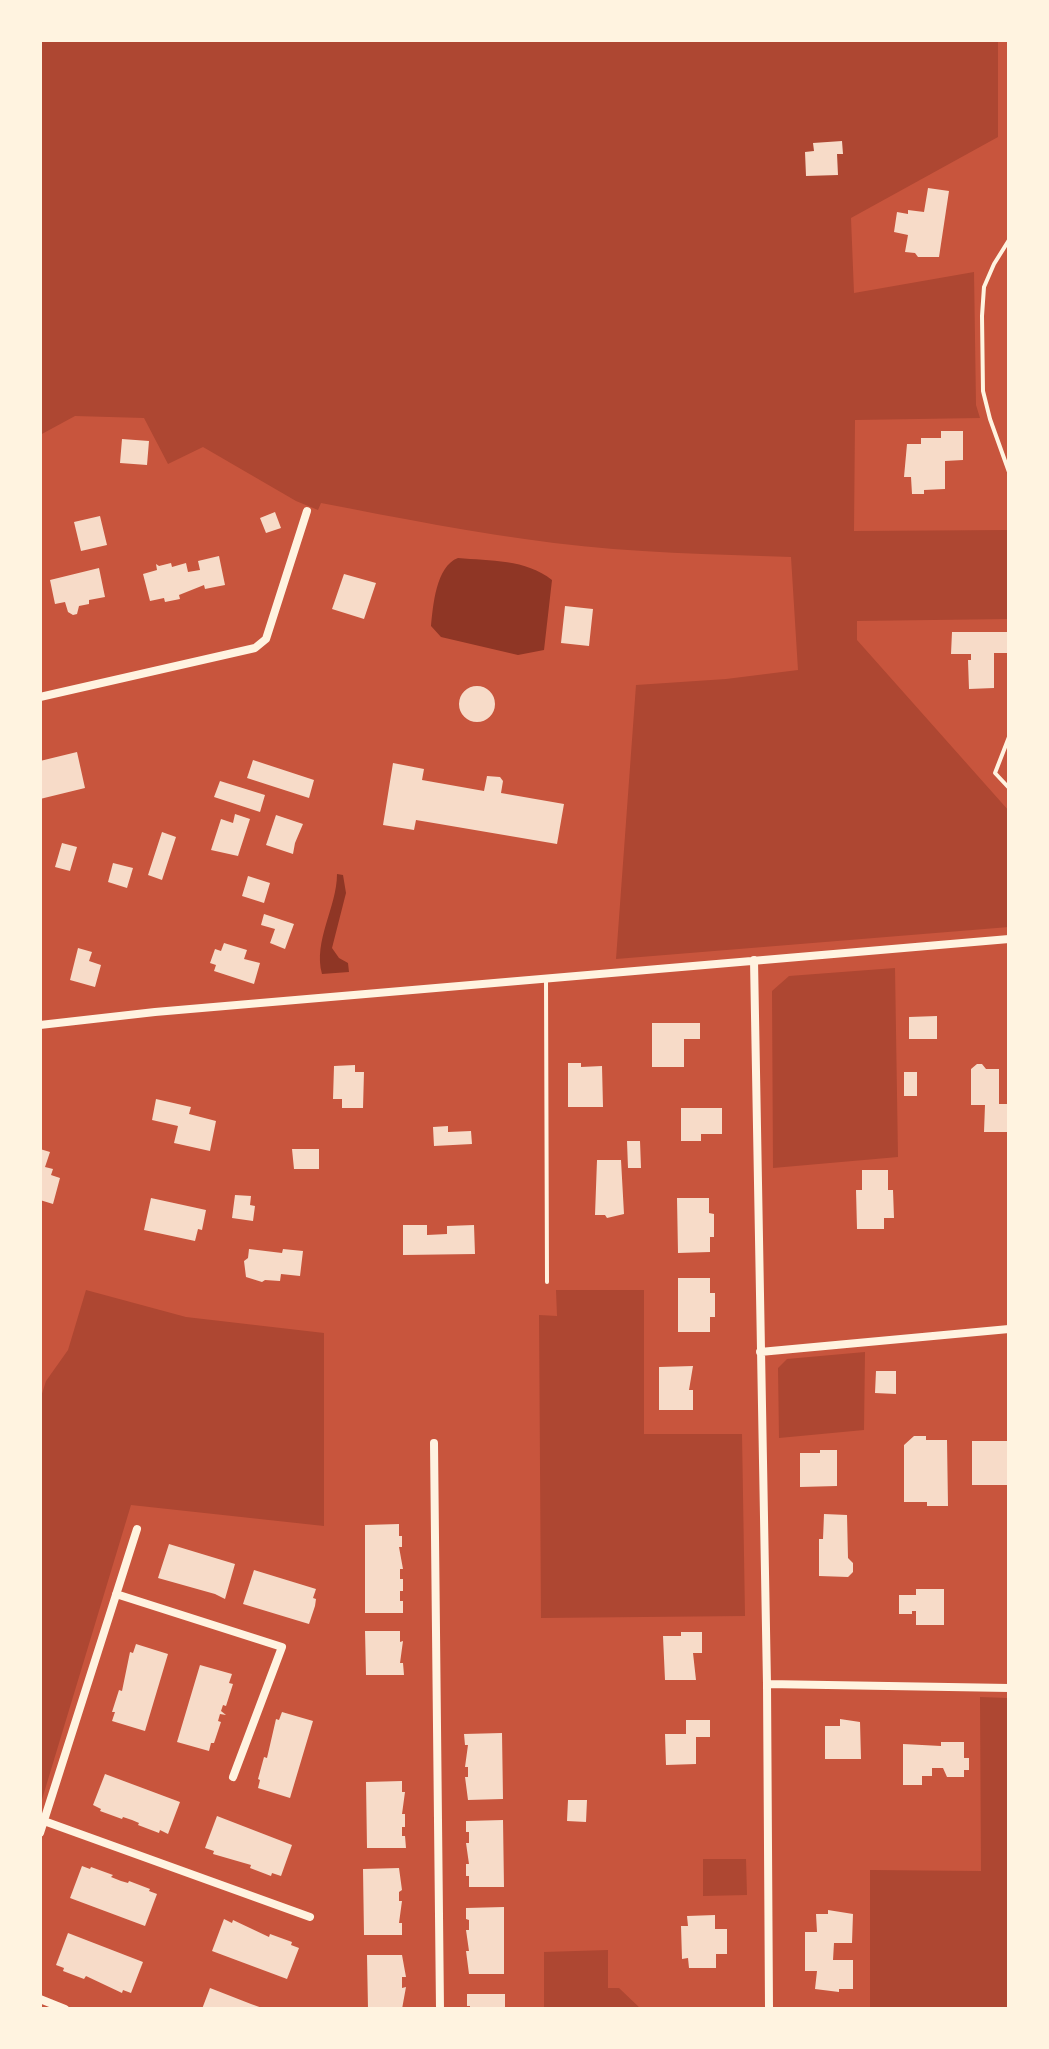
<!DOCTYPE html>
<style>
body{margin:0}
#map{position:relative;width:1049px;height:2049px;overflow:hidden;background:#c8553d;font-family:Karla,sans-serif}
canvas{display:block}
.frame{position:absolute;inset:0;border:42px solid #fff3e0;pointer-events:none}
</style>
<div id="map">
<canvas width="1049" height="2049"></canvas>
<div class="frame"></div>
</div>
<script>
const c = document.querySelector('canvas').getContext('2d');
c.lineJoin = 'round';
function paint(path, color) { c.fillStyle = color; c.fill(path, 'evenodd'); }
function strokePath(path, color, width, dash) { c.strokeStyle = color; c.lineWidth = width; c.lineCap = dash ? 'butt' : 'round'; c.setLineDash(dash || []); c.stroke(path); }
paint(new Path2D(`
 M40,40h958v97l-147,81 3,75 120,-21 2,133 4,13 -125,2 -1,111 155,-1v89l-152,2v19l152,171v116l-393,32 20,-274 90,-6 72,-9 -7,-113c-79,-3 -158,-4 -237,-14 -78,-10 -156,-25 -233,-40l-3,7 -22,-9 -93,-54 -35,17 -24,-46 -69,-2 -35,19z
 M895,968l3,189 -125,11 -1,-177 17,-15z
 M86,1290l100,27 138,16v193l-193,-21 -91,301v-406l6,-19 22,-31z
 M556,1290h88v144h98l3,182 -204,2 -2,-303 18,1z
 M865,1352l-1,78 -85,8 -1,-70 9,-9z
 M980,1697l27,1 2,3v308h-139v-139l111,1z
 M703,1859h43l1,36 -44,1z
 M608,1950v38h11l22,21h-97v-57z`), '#ae4732');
paint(new Path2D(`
 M458,558c32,3 68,1 94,22l-8,70 -26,5 -77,-18 -10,-11c2,-20 5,-60 27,-68z
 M337,874l6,1 3,18 -14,55 7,10 9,5 1,9 -27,2c-9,-33 15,-67 15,-100z`), '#8f3625');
paint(new Path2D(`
 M842,141l1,13h-6l1,21 -32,1 -1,-24 9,-1 -1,-8z
 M928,188l21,3 -10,66h-21l-3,-4 -10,-1 3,-17 -14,-3 3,-20 11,2v-4l16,2z
 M941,431h22v29l-18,1v28l-21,1v4h-12l-1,-17h-7l3,-33h14v-6h20z
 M122,439l27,2 -2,24 -27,-2z
 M275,512l6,16 -15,5 -6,-15z
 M100,516l7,29 -26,6 -7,-29z
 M219,556l6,29 -20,4 -1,-4 -25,10 1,4 -15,3 -1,-4 -14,3 -7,-27 14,-4 -1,-6 3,2 12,-3 1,4 14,-4 2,9 12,-2 -2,-9z
 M99,568l6,29 -16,3v4l-10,2 -2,8 -4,1 -5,-3 -3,-10 -10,2 -5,-24z
 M344,574l32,9 -12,36 -32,-10z
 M565,606l28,3 -4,37 -28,-3z
 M952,632h57v21h-15v35l-25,1 -1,-29h3v-6h-20z
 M459 704a18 18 0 1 1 36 0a18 18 0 1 1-36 0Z
 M77,752l8,36 -45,11v-38z
 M253,760l61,20 -5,18 -62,-20z
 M393,763l31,6 -2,11 62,11 3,-15 13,1 3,4 -2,12 63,11 -7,40 -141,-24 -2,10 -31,-5z
 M220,781l45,14 -5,17 -46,-15z
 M235,814l15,5 -12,37 -27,-6 10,-31 12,4z
 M276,815l27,9 -8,19 -2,11 -27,-9z
 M162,832l14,5 -14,43 -14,-5z
 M62,843l15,4 -7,24 -15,-4z
 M113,863l20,5 -6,20 -19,-6z
 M248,876l22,7 -6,20 -22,-7z
 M264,914l30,10 -9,25 -15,-6 5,-14 -14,-4z
 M224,943l23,7 -3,9 16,4 -6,21 -40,-13 2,-6 -6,-2 5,-14 6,2z
 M78,948l14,4 -3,9 12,4 -6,22 -25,-7z
 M937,1016v23h-28v-22z
 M652,1023h48v16h-16v28h-32z
 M568,1063h13v4l21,-1 1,41h-35z
 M977,1064h5l4,5h13v35h10v28h-25l1,-27h-14v-36z
 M355,1065v7h9l-1,36h-21v-9h-9l1,-33z
 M904,1072h13v24h-13z
 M156,1099l35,8 -2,7 27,7 -6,30 -36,-8 4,-17 -26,-6z
 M681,1108h41v26h-21v7h-20z
 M448,1126v6l23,-1 1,13 -38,2 -1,-19z
 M627,1141h13l1,27h-13z
 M40,1149l10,3 -5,15 8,2 -2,6 9,3 -7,26 -13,-4z
 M292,1149h27v20h-25z
 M597,1160h24l3,54 -17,4 -2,-3h-10z
 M862,1170h26v20h5l1,28h-10v11h-27l-1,-39h6z
 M235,1195l16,1 -1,9 5,1 -2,15 -21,-3z
 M151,1198l55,12 -4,20 -4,-1 -3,12 -51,-11z
 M677,1198h32v15l5,1v23h-4v15l-32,1z
 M403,1225h24v10l20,-1v-8l27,-1 1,29 -72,1z
 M249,1249l33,4 1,-4 20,2 -3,25 -19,-2 -1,7 -15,-1 -3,2 -16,-5 -2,-16 4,-3z
 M678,1278h32v15h5v24h-5v15h-32z
 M693,1366l-4,24h4v20h-34v-43z
 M876,1371h20v23l-21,-1z
 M914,1436h12v4h21l1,66h-21v-4h-23v-57z
 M972,1441h37v44h-37z
 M820,1450h17v36l-37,1v-34h20z
 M824,1514l23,1 1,43 5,5v9l-5,5 -29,-1v-37h4z
 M399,1524v12h3v11h-3l4,22h-3v10h3v12h-3v10h3v12h-38v-88z
 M169,1544l66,20 -10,35 -10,-5 -57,-16z
 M254,1570l62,19 -3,9 3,1 -1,7 -6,18 -66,-20z
 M916,1589h28v36h-28v-14h-4v3h-13v-19h17z
 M365,1631h35v11l3,-1 -3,22h3l1,12h-38z
 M681,1632h21v21h-9l3,27h-31l-2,-44h18z
 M136,1644l32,10 -23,77 -33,-10 3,-9h-3l7,-22 3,1 8,-39 3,1z
 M200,1665l32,9 -3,9 4,1 -7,22 -3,-1 -2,6 5,4 -6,-1 -2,7 3,1 -7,21h-3l-2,8 -32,-9z
 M282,1712l31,9 -23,77 -32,-10 2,-8 -2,-1 6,-22 3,1 9,-39 3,1z
 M840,1719l20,3 1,37h-36v-33h15z
 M686,1720h24v17h-14v27l-30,1 -1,-31h21z
 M502,1733l1,66 -35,1 -3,-23h3v-10h-3l3,-22h-3l-1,-11z
 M941,1742h23v16h5v12h-5v7h-17l-4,-9h-11v8h-10v9h-19v-41l38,2z
 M105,1774l75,28 -12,32 -8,-4 -1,3 -21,-8 1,-2 -7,-3 -9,-3 -1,2 -22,-8 1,-2 -8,-4z
 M402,1781v11h3l-3,22h3v13h-3v9h3l1,12h-39l-1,-66z
 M568,1800h19l-1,22 -19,-1z
 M217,1816l75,29 -11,31 -9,-3 -1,3 -21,-8 1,-3 -38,-11 1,-3 -9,-3z
 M503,1820l1,67h-35v-11h-3v-12h3l-3,-21h3v-11h-3v-11z
 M82,1866l8,3 1,-2 22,8 -2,2 10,4 7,2 1,-2 21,8 -1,2 8,3 -12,32 -75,-28z
 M399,1868l3,22 -3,2v9h3l-3,22h3v12h-38l-1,-66z
 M504,1907v67h-35l-3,-23h3l-3,-21h3v-10l-3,-1v-11z
 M828,1910l25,4 -1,29h-18l-1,17h20v29h-14v3l-24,-3 2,-18h-12v-39h12l-1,-18h12z
 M715,1915v14h12v25h-11v14h-27l-1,-10 -6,1 -1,-33h7l-1,-10z
 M224,1919l8,4 1,-3 36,17 1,-3 22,8 -1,3 8,3 -12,31 -75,-28z
 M68,1933l75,29 -12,31 -8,-3 -1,3 -36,-17 -2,3 -21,-8 1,-3 -8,-3z
 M367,1955h35l4,22h-4v11l4,-1 -4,22h-34z
 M210,1988l41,16 14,5h-63z
 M467,1994h38v15h-35v-3h-3z`), '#f7dbc8');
strokePath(new Path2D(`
 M1009,240l-15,24 -10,23 -2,29 1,75 7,28 19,53
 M1009,737l-14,36 14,15
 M546,979l1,303`), '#fff3e0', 4);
strokePath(new Path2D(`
 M40,697l215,-49 11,-9 41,-128
 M754,960l13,724 2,325
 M40,1025l115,-13 854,-73
 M760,1352l249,-23
 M434,1443l6,566
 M116,1594l166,53 -49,130
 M767,1684l242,4
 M44,1821l266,96
 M40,1833l97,-304
 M40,1999l25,10`), '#fff3e0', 8);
</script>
